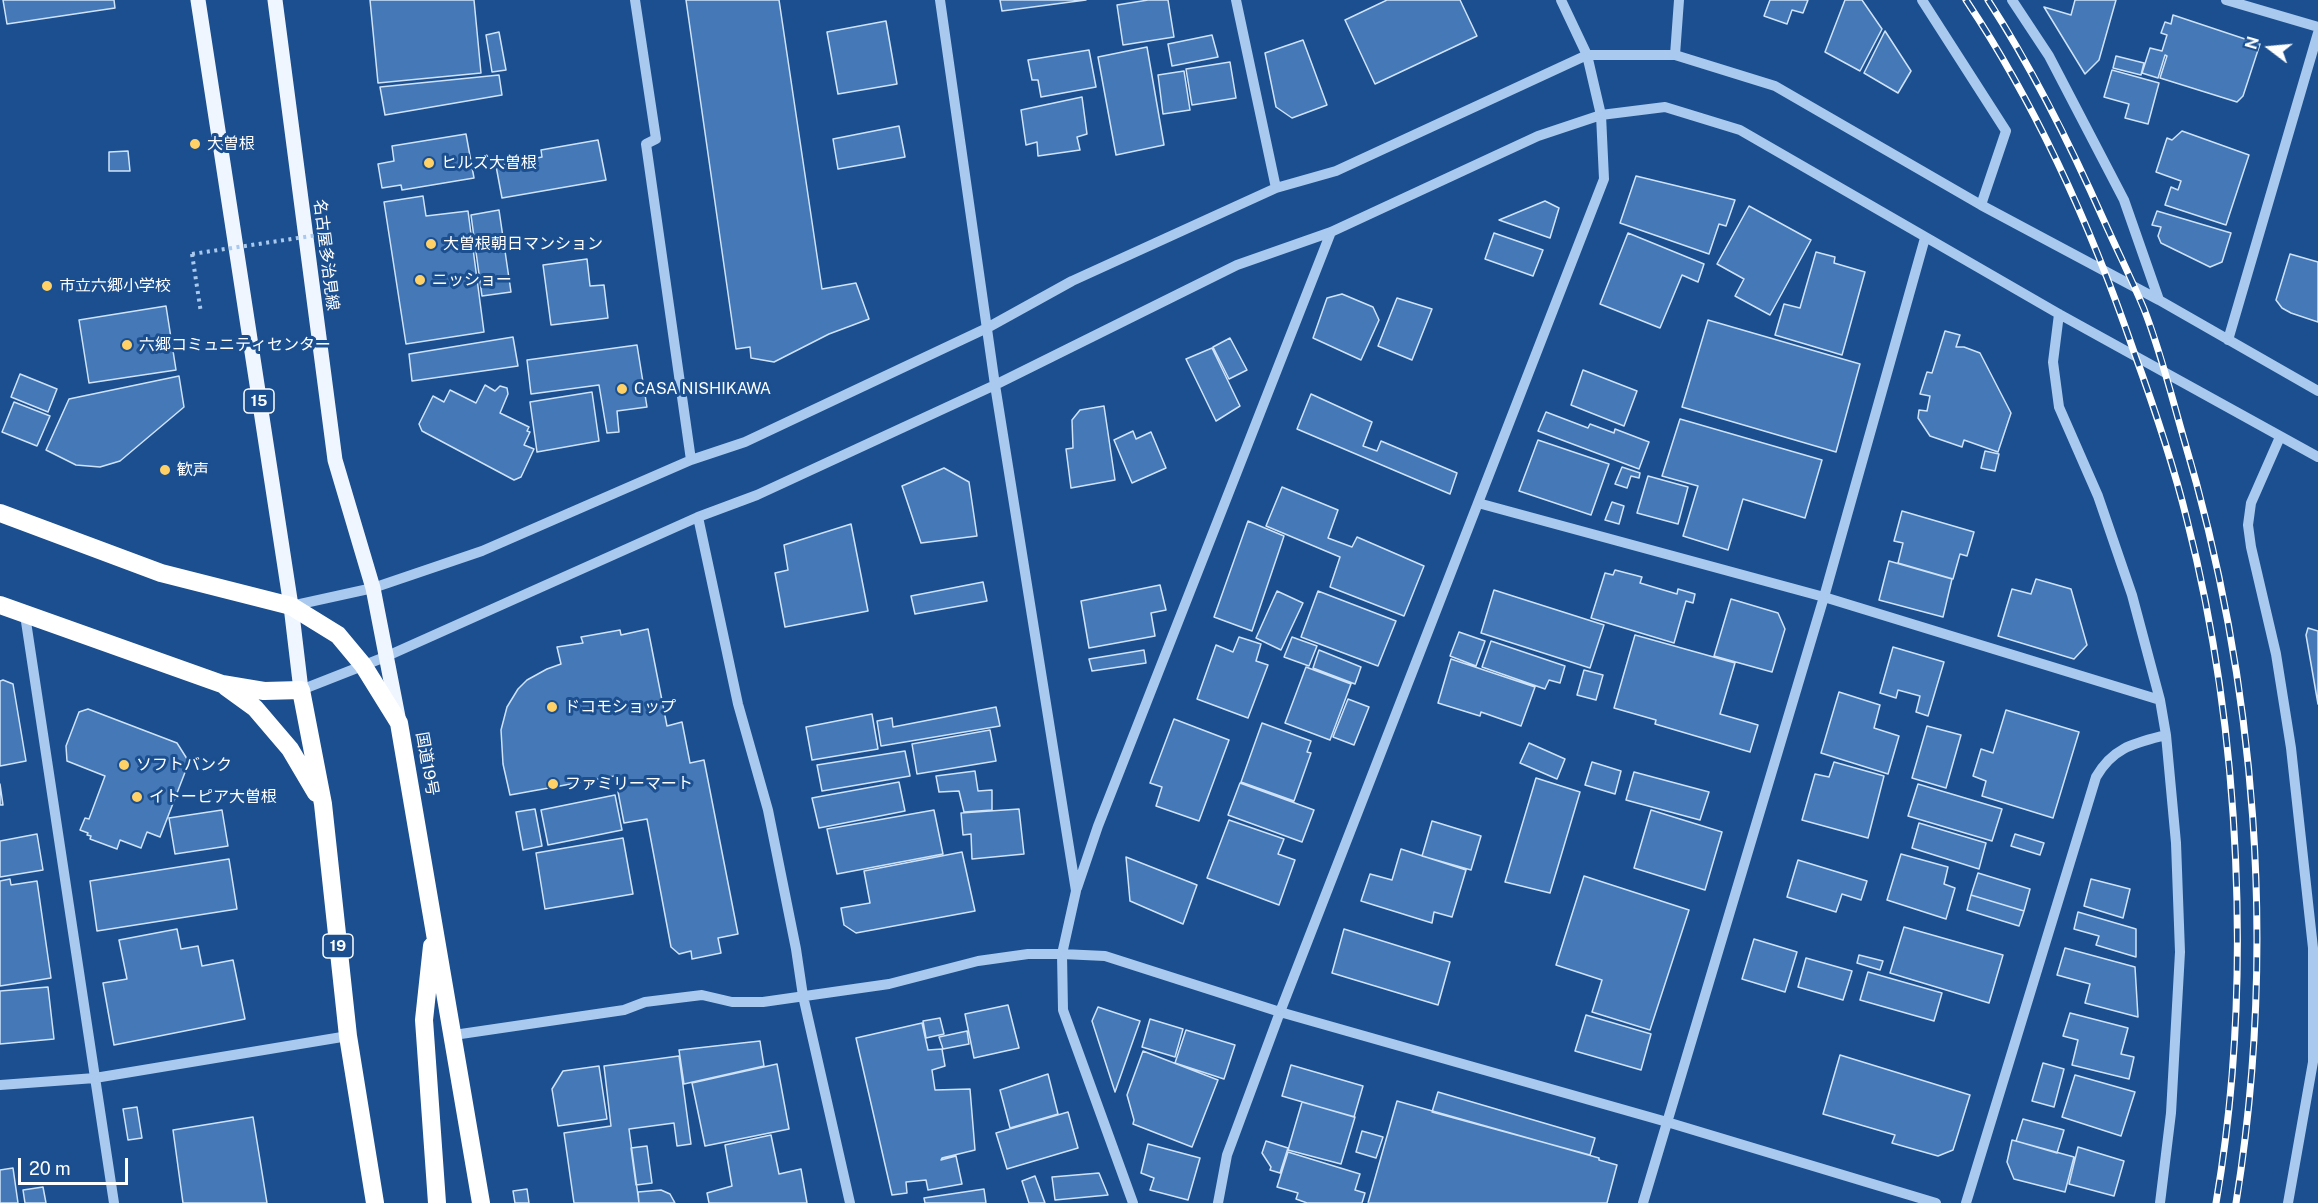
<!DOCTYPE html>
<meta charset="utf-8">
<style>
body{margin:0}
#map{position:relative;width:2318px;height:1203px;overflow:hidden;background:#1b4f8f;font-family:"Public Sans",sans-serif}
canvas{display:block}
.north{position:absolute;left:2240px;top:18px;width:60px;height:60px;-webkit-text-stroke:4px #1b4f8f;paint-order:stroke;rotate:286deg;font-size:16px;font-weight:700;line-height:24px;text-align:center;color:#fff}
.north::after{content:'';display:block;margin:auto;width:21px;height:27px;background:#fff;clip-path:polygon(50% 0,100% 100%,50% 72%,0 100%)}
.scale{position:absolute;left:18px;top:1158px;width:110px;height:27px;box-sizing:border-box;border:3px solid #fff;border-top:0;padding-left:8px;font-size:18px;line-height:21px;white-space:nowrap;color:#fff;-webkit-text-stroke:4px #1b4f8f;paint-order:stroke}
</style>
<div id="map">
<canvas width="2318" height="1203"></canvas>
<div class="north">N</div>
<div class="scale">20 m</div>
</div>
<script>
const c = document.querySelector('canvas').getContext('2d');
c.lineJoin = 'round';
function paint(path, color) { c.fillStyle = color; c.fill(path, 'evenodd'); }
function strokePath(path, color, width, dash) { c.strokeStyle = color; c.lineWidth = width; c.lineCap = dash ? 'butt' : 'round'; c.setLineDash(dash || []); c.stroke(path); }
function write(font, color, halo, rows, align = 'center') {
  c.font = font + ' "Public Sans","Noto Sans JP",sans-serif'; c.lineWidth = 6; c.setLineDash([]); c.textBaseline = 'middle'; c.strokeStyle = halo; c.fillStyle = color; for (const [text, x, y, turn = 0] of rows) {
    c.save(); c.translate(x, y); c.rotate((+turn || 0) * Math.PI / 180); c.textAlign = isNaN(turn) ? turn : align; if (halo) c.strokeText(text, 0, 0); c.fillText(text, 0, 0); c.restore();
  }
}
const building = new Path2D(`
 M3,0h111l1,8 -108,16z
 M370,0h104l7,73 -103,10z
 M686,0h93l43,289 34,-6 13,36 -40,15 -55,28 -23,-4 -1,-11 -14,2z
 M1000,0h86l-84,11z
 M1148,0h20l6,37 -51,8 -6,-40z
 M1387,0h73l17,36 -102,48 -30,-64z
 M1770,0h38l-5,13 -11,-3 -5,14 -23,-8z
 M1845,0h17l20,29 -22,42 -35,-19z
 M2075,0h41l-17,60 -14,14 -41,-67 27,8z
 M2173,15l87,29 -17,52 -6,6 -77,-24 7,-22 -2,-1 -7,23 -16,-5 8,-25 12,3 5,-16 -6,-2 4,-11 6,2z
 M886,21l11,63 -59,10 -11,-62z
 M1885,31l26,40 -13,22 -34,-20z
 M499,32l7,38 -14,2 -6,-37z
 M1212,35l6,22 -46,9 -4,-22z
 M1303,40l24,65 -35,13 -16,-11 -11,-54z
 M1147,47l17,98 -48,10 -18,-98z
 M1089,50l7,37 -55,10 -3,-17h-6l-4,-20z
 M2116,56l28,7 -3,12 -28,-7z
 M1230,62l6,36 -44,7 -6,-36z
 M2112,70l47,13 -11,41 -23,-6 4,-14 -25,-7z
 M1184,71l6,39 -27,4 -5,-39z
 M499,75l3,20 -117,20 -5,-28z
 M1082,97l5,37 -10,3 3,13 -42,6 -1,-14 -11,3 -5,-35z
 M899,126l6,31 -67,12 -5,-30z
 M2182,131l67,24 -23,70 -61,-20 6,-18 7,3 3,-9 -25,-9 11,-34 5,2z
 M466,134l8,44 -72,12 -1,-5 -19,3 -4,-24 16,-3 -2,-15z
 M598,140l8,40 -104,18 -6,-32 46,-9 -1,-7z
 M128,151l2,20h-21v-19z
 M1636,176l99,24 -9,26 -7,-2 -10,30 -89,-31z
 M423,196l3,20 42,-5 16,121 -78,12 -22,-142z
 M1545,201l14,7 -9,30 -51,-18z
 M1749,206l62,34 -41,75 -35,-19 9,-17 -27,-15z
 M499,210l12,82 -29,4 -11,-81z
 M2157,211l74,22 -9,29 -12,5 -49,-24 -3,-7 3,-9 -9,-2z
 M1494,233l49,17 -10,26 -48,-17z
 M1628,233l76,31 -6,18 -16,-7 -22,53 -60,-24z
 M1816,252l19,5 -1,6 31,9 -23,83 -67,-20 9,-31 16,4z
 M2290,254l28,8v60l-27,-9 -9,-5 -6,-8z
 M587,259l3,27 14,-1 4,33 -57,7 -8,-60z
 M1342,294l31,13 6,13 -18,40 -48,-22 14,-40z
 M1397,298l35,11 -20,51 -34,-14z
 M166,306l10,64 -87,13 -10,-63z
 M1708,320l152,44 -24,88 -154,-45z
 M1945,331l15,4 -4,12h8l16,6 31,60 -13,39 -34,-12 -2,7 -32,-11 -12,-18 1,-8 8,1 3,-15 -10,-2 7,-22 5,1z
 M513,337l5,29 -106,15 -3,-27z
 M1230,338l17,32 -18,9 -16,-32z
 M637,345l10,62 -30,4 2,21 -12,1 -8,-48 -68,9 -4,-34z
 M1212,348l28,58 -24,15 -30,-62z
 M1583,370l54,21 -13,35 -53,-21z
 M20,374l37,15 -9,23 -37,-15z
 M179,376l5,31 -64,54 -20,6 -24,-2 -30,-15 23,-51z
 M485,385l10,6 5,-5 7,2 1,6 -8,19 29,14 -2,4 3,1 -6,13 10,4 -13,28 -7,3 -92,-49 -3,-7 14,-28 11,6 6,-12 26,13z
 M592,392l7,49 -62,11 -7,-50z
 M1311,394l61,28 -9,24 14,5 4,-10 76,32 -7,21 -153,-65z
 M14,402l36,14 -13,30 -35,-14z
 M1104,406l11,74 -44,8 -5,-39 7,-1 -1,-28 8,-10z
 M1546,412l42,16 2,-4 24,9 1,-4 34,13 -10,27 -101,-38z
 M1680,419l142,41 -17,58 -62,-19 -15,51 -45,-14 15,-50 -36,-10z
 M1133,431l3,8 15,-7 15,36 -34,15 -18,-43z
 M1538,440l71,24 -18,51 -72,-24z
 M1985,451l14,3 -4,17 -14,-3z
 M1622,467l18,6 -1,5 -8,-2 -4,12 -12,-4z
 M944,468l25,14 8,54 -56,7 -19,-57z
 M1648,476l40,11 -10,37 -41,-11z
 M1282,487l56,23 -10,28 24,9 5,-10 67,29 -20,50 -74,-29 10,-30 -74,-31z
 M1612,502l12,4 -5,18 -14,-4z
 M1902,511l72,21 -7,24 -7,-2 -7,25 -55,-16 5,-20 -9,-2z
 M1248,521l36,15 -32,95 -38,-14z
 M851,524l17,87 -83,16 -10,-54 13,-3 -4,-25z
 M1889,561l63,18 -9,38 -64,-17z
 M1615,570l27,7 -2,6 37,11 1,-5 17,5 -2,9 -7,-2 -12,42 -83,-25 14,-45 8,2z
 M2036,579l35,10 16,56 -13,14 -76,-23 14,-47 19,5z
 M983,582l4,19 -72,13 -4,-18z
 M1160,585l6,25 -15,3 4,23 -66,12 -8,-47z
 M1494,590l110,35 -14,43 -109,-35z
 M1277,591l26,12 -22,47 -25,-12z
 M1318,591l78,30 -18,45 -77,-29z
 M1731,599l47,14 7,16 -13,43 -58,-16z
 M2308,628l10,3v73l-12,-69z
 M648,629l19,97 15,-4 8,41 14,-3 34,174 -20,4 3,15 -29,6 -1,-8 -12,3 -8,-7 -24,-128 -23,4 -9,-47 -105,19 -7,-31 -2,-34 6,-23 11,-18 9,-9 20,-11 14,-5 -4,-17 26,-4 -2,-6 39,-7 1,5z
 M1459,632l26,9 -9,25 -26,-10z
 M1635,635l100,28 -15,51 38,11 -8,27 -95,-28 1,-4 -42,-12z
 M1239,637l22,7 -5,17 12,4 -20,53 -51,-19 19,-54 17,7z
 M1292,637l25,9 -8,20 -25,-9z
 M1491,641l74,25 -5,17 -11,-3 -4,9 -63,-22z
 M1893,647l51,15 -16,54 -12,-4 4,-16 -22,-6 -2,8 -16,-5z
 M1144,650l2,13 -54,8 -3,-12z
 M1319,650l42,17 -6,17 -42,-16z
 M1451,659l84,28 -14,39 -40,-14 -1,4 -42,-13z
 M1306,667l45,17 -21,56 -45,-17z
 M1584,670l19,5 -7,25 -19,-5z
 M3,680l10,4 13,77 -26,5v-85z
 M1839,692l41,13 -6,23 25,8 -11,38 -67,-21z
 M1348,699l21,8 -15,38 -21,-8z
 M996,707l4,19 -119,20 -4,-25 15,-3 1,9z
 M88,709l89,34 12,19 -29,75 -13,-5 -6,16 -21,-8 -3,9 -27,-10 1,-3 -4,-1 1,-2 -8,-3 5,-12 4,1 16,-43 -38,-15 -1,-15 13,-34z
 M2006,710l73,22 -26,86 -71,-22 4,-15 -13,-5 8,-27 12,4z
 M872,714l6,35 -66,11 -6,-33z
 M1174,719l55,21 -30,81 -43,-15 6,-19 -12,-4z
 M1262,723l49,18 -4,11 4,1 -17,48 -53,-19z
 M1927,726l34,9 -15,53 -34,-10z
 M990,730l6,31 -79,13 -5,-30z
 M1529,743l36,16 -8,20 -37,-16z
 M905,751l5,25 -88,15 -5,-26z
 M1592,762l29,9 -6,23 -30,-9z
 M1834,762l50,14 -16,62 -66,-18 13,-46 14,3z
 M975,771l3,20 14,-1v20l-28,2 -5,-21 -20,1 -3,-16z
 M1634,772l75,20 -9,28 -74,-20z
 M1536,778l44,14 -30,101 -45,-11z
 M899,782l6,29 -86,17 -7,-30z
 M1240,783l74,27 -12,32 -74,-27z
 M0,784l3,21h-3z
 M1918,784l84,25 -10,32 -84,-25z
 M615,795l7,35 -74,15 -7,-35z
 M535,809l7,37 -19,4 -7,-38z
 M1019,809l5,45 -52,5 -1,-25 -8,1 -2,-22z
 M222,810l6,36 -53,8 -6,-36z
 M934,810l9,44 -106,20 -10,-45z
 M1651,810l71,22 -17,58 -71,-22z
 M1229,820l55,19 -6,15 17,6 -16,45 -72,-27z
 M1432,821l49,15 -10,34 -49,-14z
 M1919,823l67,20 -7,26 -67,-21z
 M37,834l6,36 -43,7v-36z
 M2015,834l29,9 -4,12 -29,-9z
 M623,838l10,56 -88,15 -9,-56z
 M1401,849l65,21 -14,47 -18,-5 -2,11 -71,-22 9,-27 22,6z
 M962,852l13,59 -119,22 -12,-8 -3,-17 29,-5 -6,-32z
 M1901,854l47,13 -4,17 11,4 -9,31 -59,-19z
 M1126,857l71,28 -14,39 -53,-23z
 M229,859l8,50 -140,22 -7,-50z
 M1798,860l69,21 -6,19 -19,-6 -6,18 -49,-15z
 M1978,873l52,16 -6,22 -53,-16z
 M1584,876l105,34 -39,120 -58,-18 10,-32 -46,-15z
 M10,879l1,6 26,-4 14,97 -51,8v-105z
 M2091,879l39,10 -7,29 -39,-12z
 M1971,895l53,16 -5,15 -52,-16z
 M2078,912l58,17v28l-40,-12 3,-9 -25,-7z
 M1904,927l99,28 -14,48 -99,-30z
 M177,929l4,20 17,-3 4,20 31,-6 12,59 -131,26 -11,-62 24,-4 -8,-39z
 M1344,929l106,33 -12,43 -106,-32z
 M1754,939l43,13 -12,40 -43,-13z
 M2065,948l70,19 3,50 -53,-14 5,-19 -33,-9z
 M1859,955l24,6 -3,9 -23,-7z
 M1806,958l46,13 -9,29 -45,-13z
 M1868,972l74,21 -8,28 -74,-21z
 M48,987l6,52 -54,5v-53z
 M1008,1005l11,43 -45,10 -9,-44z
 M1098,1007l42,14 -25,71 -23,-71z
 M2070,1013l58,15 -7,26 13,3 -5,22 -57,-14 6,-25 -15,-4z
 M1586,1015l65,19 -10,36 -66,-19z
 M940,1018l4,16 -18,4 -3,-17z
 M1150,1019l33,10 -8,28 -33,-10z
 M922,1023l6,27 14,-1 3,17 -13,4 3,20 35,-1 5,61 -33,8 -1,2 15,-4 6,28 -34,6 -2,-10 -20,2 1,11 -15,2 -36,-157z
 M1186,1030l49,15 -11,34 -49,-16z
 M967,1031l2,13 -26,5 -4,-12z
 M760,1041l4,25 -80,18 -5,-34z
 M1143,1051l75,29 -26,67 -59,-23 1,-4 -7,-25z
 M1840,1055l130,40 -17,55 -15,6 -46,-13 3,-8 -72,-21z
 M679,1056l12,88 -14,2 -3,-23 -45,6 10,74h-65l-10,-70 47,-7 -7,-60z
 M2043,1063l21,6 -10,38 -22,-6z
 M777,1064l12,65 -84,17 -13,-63z
 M1291,1065l72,21 -9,31 -72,-21z
 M599,1066l8,53 -49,7 -6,-37 11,-18z
 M1048,1074l10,40 -48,14 -10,-38z
 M2075,1075l60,17 -14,44 -59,-19z
 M1438,1092l157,46 -5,17 -158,-43z
 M1397,1101l202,57v2l18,5 -10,38h-239z
 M1302,1102l53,15 -14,47 -53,-14z
 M137,1107l5,31 -14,2 -5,-31z
 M1068,1112l10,36 -71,21 -11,-36z
 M253,1117l14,86h-84l-10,-73z
 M2023,1119l41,11 -7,23 -41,-12z
 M1362,1131l21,6 -7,21 -20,-6z
 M771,1135l8,39 22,-5 6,34h-98l-2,-10 25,-7 -7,-41z
 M2012,1140l62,17 -9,35 -51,-13 -7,-17z
 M1266,1141l22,7 -8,25 -10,-3 1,-3 -9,-14z
 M1148,1144l52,14 -12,42 -38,-10 4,-12 -13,-5z
 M647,1146l5,37 -16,2 -5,-37z
 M2078,1147l46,14 -10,35 -45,-12z
 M1288,1152l72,22 -5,16 10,3 -3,10h-55l-11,-4 2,-6 -21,-6z
 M13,1168l5,35h-18v-33z
 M1099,1173l9,22 -53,5 -3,-23z
 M1035,1176l10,27h-16l-7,-22z
 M43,1187l3,16h-21l-2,-13z
 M527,1189l2,14h-14l-2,-12z
 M984,1189l2,14h-61l-1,-5z
 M661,1190l9,4 5,9h-36l-1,-11z`);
paint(building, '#4478b7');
strokePath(building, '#cfe3fa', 1.5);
strokePath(new Path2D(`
 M192,254l9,59`), '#a9c9ee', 4, [3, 4.5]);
strokePath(new Path2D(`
 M635,0l21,139 -10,5 45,316
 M940,0l55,385 81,506 -14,63 43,2 175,56 387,110 269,81
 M1236,0l40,188
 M1922,0l84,131 -25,74
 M2012,0l37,56 75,144 35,100
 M2226,0l92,27
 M1675,55l4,-55
 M2059,314l-6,48 6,45 39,89 34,99 28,105 6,35 10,108 4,109 -9,161 -11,90
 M2228,340l90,-307
 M2280,437l-29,66 -3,22 3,22 25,107 15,94 22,200v114l-25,141
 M1478,503l346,94 336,103
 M698,517l40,187 30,106 28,139 7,47 47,207
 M291,606l82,-18 109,-37 209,-91 54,-18 242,-114 85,-47 204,-93 60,-17 251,-116h88l100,31 206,119 178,95 159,91
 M25,615l89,588
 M301,690l84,-33 313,-140 59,-22 238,-110 242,-120 94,-33 207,-96 63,-21 64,-8 75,23 319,184 259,143
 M1077,888l21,-62 233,-594
 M454,1035l170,-25 21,-8 57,-7 30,7h31l126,-18 89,-23 50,-7h34l1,56 70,193
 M0,1085l95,-7 253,-42
 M1218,1203l9,-48 53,-143 324,-833 -3,-64 -14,-60 -26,-55
 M1643,1203l181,-606 101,-359
 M1966,1203l130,-426c17,-30 39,-34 70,-42`), '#a9c9ee', 10);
strokePath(new Path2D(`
 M198,0l93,606 10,84
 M275,0l60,460 38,128 25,129`), '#f0f6ff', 15);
strokePath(new Path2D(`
 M0,513l161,60 130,33 47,29 25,30 36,58 82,480
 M0,605l222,79 42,7 37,-1 22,114 25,232 27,167
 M226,687l29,21 35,41 26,44
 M432,946l-8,74 13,183`), '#fff', 18);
const rail = new Path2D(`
 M1966,0c72,108 126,229 168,352 20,55 39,111 53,168 54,211 66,468 29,683
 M1988,0c46,71 83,146 117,223 13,29 27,57 39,86 16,41 27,85 39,127 74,247 94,512 53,767`);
strokePath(rail, '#fff', 7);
strokePath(rail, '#1b4f8f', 4.5, [14]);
strokePath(new Path2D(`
 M192,254l139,-21`), '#a9c9ee', 4, [3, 4.5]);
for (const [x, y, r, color] of [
 [195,144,6,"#ffd166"],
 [429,163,6,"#ffd166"],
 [431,244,6,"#ffd166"],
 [420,280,6,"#ffd166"],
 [47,286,6,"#ffd166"],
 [127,345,6,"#ffd166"],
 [622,389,6,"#ffd166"],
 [165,470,6,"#ffd166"],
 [552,707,6,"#ffd166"],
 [124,765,6,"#ffd166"],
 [553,784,6,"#ffd166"],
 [137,797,6,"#ffd166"]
]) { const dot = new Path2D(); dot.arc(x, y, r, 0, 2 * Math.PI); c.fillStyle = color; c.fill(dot); strokePath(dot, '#1b4f8f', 2); }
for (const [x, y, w] of [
 [259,401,30],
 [338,946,30]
]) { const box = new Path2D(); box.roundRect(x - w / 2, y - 12, w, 24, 4.5); c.fillStyle = '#1b4f8f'; c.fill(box); strokePath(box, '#fff', 1.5); }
write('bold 15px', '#fff', null, [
 ["15",259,401],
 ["19",338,946]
]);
write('16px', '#fff', '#1b4f8f', [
 ["大曽根",207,144],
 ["ヒルズ大曽根",441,163],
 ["大曽根朝日マンション",443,244],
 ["ニッショー",432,280],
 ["市立六郷小学校",59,286],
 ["六郷コミュニティセンター",139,345],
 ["CASA NISHIKAWA",634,389],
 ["歓声",177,470],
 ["ドコモショップ",564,707],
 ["ソフトバンク",136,765],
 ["ファミリーマート",565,784],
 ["イトーピア大曽根",149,797]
], 'left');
write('16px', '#fff', '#1b4f8f', [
 ["名古屋多治見線",326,255,83],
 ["国道19号",427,764,80]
]);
</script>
